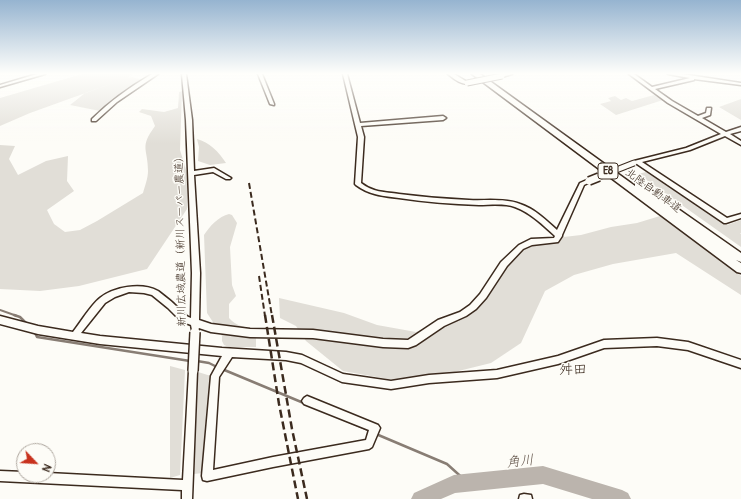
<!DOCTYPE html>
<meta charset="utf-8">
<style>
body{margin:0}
#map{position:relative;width:741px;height:499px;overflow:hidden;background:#fdfcf7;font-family:Pangolin,sans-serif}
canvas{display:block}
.north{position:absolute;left:16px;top:443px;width:40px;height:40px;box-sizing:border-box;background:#fdfcf7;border:1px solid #afa8a0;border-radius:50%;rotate:115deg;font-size:11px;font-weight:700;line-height:16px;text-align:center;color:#3b2a1e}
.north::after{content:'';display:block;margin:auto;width:14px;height:18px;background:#c8321e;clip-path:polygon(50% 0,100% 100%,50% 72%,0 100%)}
</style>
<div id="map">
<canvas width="741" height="499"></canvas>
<div class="north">N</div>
</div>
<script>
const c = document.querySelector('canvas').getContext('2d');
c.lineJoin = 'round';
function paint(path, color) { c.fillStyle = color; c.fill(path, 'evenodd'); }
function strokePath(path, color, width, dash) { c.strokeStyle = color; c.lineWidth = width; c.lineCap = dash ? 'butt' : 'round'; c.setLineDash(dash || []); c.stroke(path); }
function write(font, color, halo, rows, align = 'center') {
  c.font = font + ' Pangolin,"Klee One",sans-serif'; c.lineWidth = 3; c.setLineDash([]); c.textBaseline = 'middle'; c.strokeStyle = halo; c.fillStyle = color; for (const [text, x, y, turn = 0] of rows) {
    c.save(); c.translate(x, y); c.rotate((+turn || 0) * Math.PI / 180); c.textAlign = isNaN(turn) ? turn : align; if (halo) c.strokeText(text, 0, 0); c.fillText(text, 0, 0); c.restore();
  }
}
paint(new Path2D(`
 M82,74h52l-7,4 4,-1 12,3 -43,31 -30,-6 15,-12 34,-12 -89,32 -30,13v-28z
 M182,91l-2,59 8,26 -1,33 -40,60 -68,17 -39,5 -40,-2v-144l15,1 -6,13 9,16 28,-14 22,-5 -1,25 7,10 -27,19 7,14 11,8 15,-2 17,-9 46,-28c2,-7 5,-15 5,-22 0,-23 -9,-23 7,-45l-4,-10 -12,-4 3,-3 22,3 14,-4 1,-16z
 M654,95l9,5 -47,15 -16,-11 11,-3 -3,-3 7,-2 6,4 5,-2 6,3z
 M741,99v21l-22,-13z
 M197,139c12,3 22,13 29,24l-16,2 -12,-4 1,-14z
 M646,172l81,53 14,-5v13h-1l1,1v13l-103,-73z
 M229,214l3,1 5,8 -7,24 2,38 4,11 -7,8v14c7,8 17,10 27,10v19h-27l-5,-2 -2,-4v-5l-15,-23 -3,-78c5,-8 15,-19 25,-21z
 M660,216l81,60v19l-65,-42 -63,11 -39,11 -29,16 -24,52 -30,20 -81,20 -67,-12 -37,-30 -10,-15 -16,-8 -1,-20 65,15 33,12 39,7 39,-17 39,-30 15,-25 20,-19 52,-6 30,-8 26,-4z
 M170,366l15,4 -5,105 -10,3z
 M198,372l13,4 -8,97 -9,1z`), '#e1ded7');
strokePath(new Path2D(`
 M0,310l17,6`), '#887d74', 2);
strokePath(new Path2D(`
 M14,315l6,2 7,7
 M34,331l3,6 153,24
 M197,361l12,2 8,4
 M222,369l84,35
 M345,420l26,11
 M376,434l71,30 20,18`), '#887d74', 2.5);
paint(new Path2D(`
 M543,466l79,24 6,3 3,6h-39l-49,-15 -88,9 -14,6h-30l3,-6 40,-18z`), '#bbb4ad');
const minor = new Path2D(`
 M37,74h8l-45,13v-2z
 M152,74h6l-41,28 -21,19h-4v-2c18,-18 38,-32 60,-45z
 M182,74h4l6,46 2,51 20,-3 17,10 -1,1h-4l-13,-7 -19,3 6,98 -1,47 12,4 39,5 63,1 70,9 25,1 30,-20 22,-8 10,-7 10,-11 21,-32 18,-17 12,-6 23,-1 1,-2c-12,-11 -24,-23 -40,-29 -11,-4 -25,-2 -36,-2 -27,-1 -53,-3 -80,-7 -15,-2 -30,-3 -43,-13l-1,-1 3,-47 -15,-63h4l13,49 83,-7 3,2 -3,2 -82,6 3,11 -3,46c11,9 24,9 38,11 23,3 46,5 70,6 16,1 35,-2 51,4 15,5 26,16 37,26l23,-47 9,-4 3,2 -8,4 -22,50v1l-4,6 -26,3 -9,4 -16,17 -21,32 -10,11 -10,7 -22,10 -28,19 -8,3 -25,-1 -70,-9 -63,-1 -39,-5 -12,-4 -1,2 -3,1 -3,-1 -1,-5 -10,-4 -13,-13 -16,-13 -8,-2 -15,-1 -14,5 -10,6 -24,30 19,3 122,12 64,4 16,3 41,19 48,7 38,-6 68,-5 61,-14 46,-16 53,-2 31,4 53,18v8l-53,-18 -31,-4 -53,2 -46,16 -61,14 -68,5 -38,6 -49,-7 -41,-19 -15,-3 -54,-3 -13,20 -6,93 60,-13 93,-17 3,-10 -65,-26 -2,-3 2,-3 3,-2 71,29 2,3 -8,19 -3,2 -96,18 -66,14 -4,-1 -1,-4 9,-100 11,-20 -122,-12 -62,-10 -38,-10v-8l38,10 35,6c7,-9 18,-27 27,-34 14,-11 41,-16 58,-7 5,4 12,9 17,14 5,4 9,11 16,13l1,-45 -6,-153z
 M258,74h4l12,30v1l-4,-1z
 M448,74h6l15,9c-6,3 -15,-4 -21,-9z
 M503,74h9l-10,3 -2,-1z
 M629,74h5l18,13 38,-9 -22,-4h14l59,9v2l-47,-6v1l-39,9 17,12 26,15 8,-3 1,-5h4l-1,7 -8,3 24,14 15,-5v4l-11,3 11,7v4l-16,-9 -35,14 -48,12 85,56 14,-4v4l-15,5h-2l-87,-59 -3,-1v-2l52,-13 35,-14 -53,-31z
 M193,367l3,1 1,3 -5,128h-10v-9l-182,-9v-10l24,1v3h24v-2l135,7 6,-109 1,-3z
 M524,494l7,1 1,4h-13l1,-4z`);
const highway = new Path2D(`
 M472,74h8l155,112v-3h6l100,70v9l-5,-2 5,3v10l-4,-1z`);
strokePath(minor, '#3b2a1e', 3);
strokePath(highway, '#3b2a1e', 3);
paint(minor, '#fdfcf7');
paint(highway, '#fdfcf7');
strokePath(new Path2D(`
 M249,183l23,133
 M259,276l6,40`), '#3b2a1e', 2, [6, 3]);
strokePath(new Path2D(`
 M265,315l14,89 19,95
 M272,315l20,114 15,70`), '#3b2a1e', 2.5, [8, 4]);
const minorBridgeFar2 = new Path2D(`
 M467,83l35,-7
 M596,178l38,-15`);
const minorBridgeFar1 = new Path2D(`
 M589,181l10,-4`);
const minorBridge = new Path2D(`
 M193,371l2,-39`);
strokePath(minorBridgeFar2, '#3b2a1e', 7, []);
strokePath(minorBridgeFar1, '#3b2a1e', 10, []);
strokePath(minorBridge, '#3b2a1e', 12, []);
strokePath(minorBridgeFar2, '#fdfcf7', 5);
strokePath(minorBridgeFar1, '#fdfcf7', 7);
strokePath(minorBridge, '#fdfcf7', 9);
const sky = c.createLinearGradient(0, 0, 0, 144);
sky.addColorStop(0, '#96b4d0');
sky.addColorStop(0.51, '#fefefb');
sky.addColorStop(1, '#fefefb00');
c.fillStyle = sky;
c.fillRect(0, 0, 741, 144);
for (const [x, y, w] of [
 [608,171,20]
]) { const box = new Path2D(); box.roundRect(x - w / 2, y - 8, w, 16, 3); c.fillStyle = '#fdfcf7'; c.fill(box); strokePath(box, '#3b2a1e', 1); }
write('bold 10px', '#3b2a1e', null, [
 ["E8",608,171]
]);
write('11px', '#3b2a1e', '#fdfcf7', [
 ["北陸自動車道",653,191,36],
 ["新川広域農道（新川スーパー農道）",181,239,-91]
]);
write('14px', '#3b2a1e', '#fdfcf7', [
 ["舛田",573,370]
]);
write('italic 14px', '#615349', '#fdfcf7', [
 ["角川",520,462,-6]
]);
</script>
